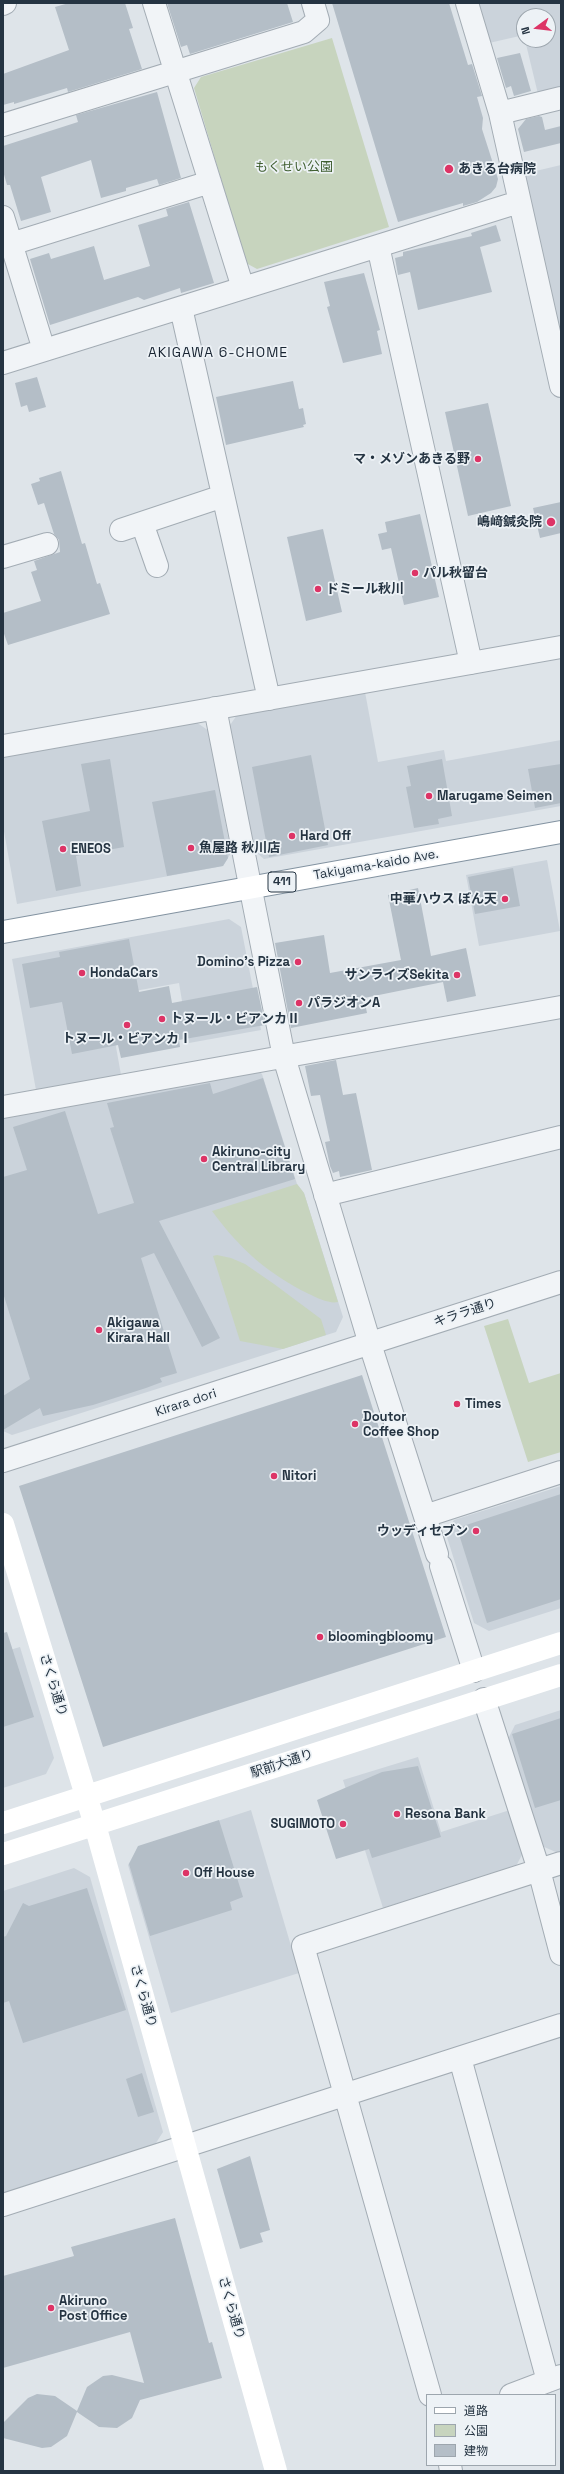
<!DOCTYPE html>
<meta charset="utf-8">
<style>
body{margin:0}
#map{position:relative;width:564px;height:2474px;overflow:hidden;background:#dee4e9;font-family:"Space Grotesk","Noto Sans JP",sans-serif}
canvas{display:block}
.frame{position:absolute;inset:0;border:4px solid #253442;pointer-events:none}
.legend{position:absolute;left:426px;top:2394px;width:130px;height:72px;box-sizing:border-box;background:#edf2f6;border:1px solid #9da6ae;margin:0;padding:5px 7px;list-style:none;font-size:12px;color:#253442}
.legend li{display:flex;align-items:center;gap:8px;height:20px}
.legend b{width:20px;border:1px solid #9da6ae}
.north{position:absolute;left:516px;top:8px;width:40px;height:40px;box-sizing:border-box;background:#edf2f6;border:1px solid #9da6ae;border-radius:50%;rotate:255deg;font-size:11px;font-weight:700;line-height:16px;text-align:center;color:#253442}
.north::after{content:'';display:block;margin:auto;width:14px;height:18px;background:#dd3466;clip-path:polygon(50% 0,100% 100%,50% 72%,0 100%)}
</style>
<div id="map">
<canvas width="564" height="2474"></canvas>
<div class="frame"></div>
<ul class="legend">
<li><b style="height:5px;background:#fff"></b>道路</li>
<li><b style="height:11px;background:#c7d4be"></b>公園</li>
<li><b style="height:11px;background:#b4bec7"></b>建物</li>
</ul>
<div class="north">N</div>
</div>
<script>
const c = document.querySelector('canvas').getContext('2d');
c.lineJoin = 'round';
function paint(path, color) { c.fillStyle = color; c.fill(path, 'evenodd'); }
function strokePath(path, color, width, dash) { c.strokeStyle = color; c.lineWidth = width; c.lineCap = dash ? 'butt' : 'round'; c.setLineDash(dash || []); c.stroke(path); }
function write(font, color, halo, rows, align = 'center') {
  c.font = font + ' "Space Grotesk","Noto Sans JP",sans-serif'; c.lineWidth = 3.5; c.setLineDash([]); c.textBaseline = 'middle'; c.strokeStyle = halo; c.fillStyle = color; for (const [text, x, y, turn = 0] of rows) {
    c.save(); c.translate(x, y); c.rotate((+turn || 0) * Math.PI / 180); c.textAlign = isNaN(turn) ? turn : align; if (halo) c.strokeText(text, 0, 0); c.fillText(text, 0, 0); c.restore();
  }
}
paint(new Path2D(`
 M477,3h84v86l-23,5 -13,-54h23v-24h-24v19l-35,8z
 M561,165v177l-38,-168z
 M365,692l13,70 66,-12 2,11 115,-21v66l-297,53 -14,-12 -22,-119 9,-13z
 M196,722l13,9 22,122 -8,13 -206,38 -14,-78v-69z
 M547,860l13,71 -81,15 -13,-71z
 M229,919l12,8 20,103 -72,13 -10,-60 -72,13 14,79 -85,15 -24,-131z
 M258,1071l4,3 35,110 7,9 39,124 -7,15 -324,103 -9,-4v-315z
 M561,1486v122l-72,23 -15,-8 -28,-89 8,-14z
 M20,1647l34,111 -8,16 -43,14v-136z
 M561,1710v143h-3l-16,-7 -34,-107 7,-14z
 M418,1757l23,75 69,-22 13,43 -7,13 -133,42 -40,-128z
 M251,1810l48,163 -128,40 -43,-148 10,-18z
 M74,1868l16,9 73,255 -9,14 -151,48v-303z`), '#cbd3db');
paint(new Path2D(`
 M332,38l57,189 -132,42 -11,-6 -52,-175 7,-11z
 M297,1184l7,9 34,109c-8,2 -21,-4 -29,-8 -41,-20 -70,-46 -97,-83z
 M217,1255l14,3 14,6 29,20 47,35 5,16 -43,14 -43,-8 -27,-85z
 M508,1319l21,64 32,-10v79l-33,10 -44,-136z`), '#c7d4be');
paint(new Path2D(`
 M69,3h56l8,25 -4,1 13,40 -74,23 -1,-4 -53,16v-2l-11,3v-31l66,-24 -14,-43z
 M167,3h120l6,19 -103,32 -3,-9 -6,2z
 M332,3h117l19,62 4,-1 10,32 -5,1 6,21 -1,11 16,50 -2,8 -5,6 -14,9 -14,4v-3l-65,19z
 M520,53l11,38 -17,5 -3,-10 -5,2 -9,-30z
 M157,92l24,86 -22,7 -2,-6 -31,9v3l-25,7 -10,-38 -50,17 10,35 -30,9 -11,-36h-3l-4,-14v-25l75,-24 -2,-7z
 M539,116l3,1 3,13 16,-4v17l-37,9 -6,-23 8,-10z
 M189,202l25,81 -33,10 -1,-5 -36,12 -6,-3 -88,28 -20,-66 19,-6 2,6 43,-13 10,34 46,-14 -12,-41 30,-9 -2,-7z
 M496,225l5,16 -21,6 12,45 -74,18 -8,-38 -12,3 -3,-17 8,-2v-4l69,-16 -1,-3z
 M364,273l16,57 -3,1 5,23 -39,9 -16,-56 3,-1 -6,-24z
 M37,377l9,30 -17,5 -2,-7 -6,2 -6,-24z
 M293,381l6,28 4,-1 3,16 -3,1 1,2 -78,18 -10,-48z
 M488,403l23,103 -43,10 -23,-104z
 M61,471l21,73 3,-1 12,41 3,-1 10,31 -102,31 -5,-14v-18l38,-12 -10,-29 6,-2 -3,-9 26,-9 -1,-12 -5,-6 -10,-31 -6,2 -7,-21 9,-3 -1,-3z
 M561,502v31l-21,5 -7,-30z
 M420,514l19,83 -35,8 -13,-57 -9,2 -4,-16 9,-2 -2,-10z
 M323,529l19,83 -36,9 -19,-84z
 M311,755l17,90 -59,12 -17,-90z
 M110,759l14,88 -48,9 5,30 -25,5 -14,-70 48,-10 -9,-47z
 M442,759l10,57 -14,3 1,5 -25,4 -8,-41 5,-1 -4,-20z
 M561,764v39l-26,5 -7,-39z
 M215,790l13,68 -5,8 -56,10 -15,-74z
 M513,868l7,38 -45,8 -7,-37z
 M418,888l13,68 35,-8 10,48 -29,6 -4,-20 -79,16 3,15 -76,15 -16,-85 49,-8 6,38 71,-13 -13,-65z
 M129,939l10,53 30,-6 3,17 85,-16 8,38 -86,15 1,7 -59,11 -3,-13 -46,9 -10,-52 -32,6 -8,-44 38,-7 -1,-5z
 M336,1060l7,35 13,-2 16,77 -32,7 -1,-6 -6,2 -3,-7 -5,-24 5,-1 -10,-46 -9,1 -6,-30z
 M263,1078l32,101 -136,42 61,117 -18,9 -48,-94 -13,5 36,115 -17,5 2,4 -16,6 -53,17 -50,11 -3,-8 -37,22v-34l27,-17 -27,-86v-116l24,-7 -14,-43 52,-16 33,103 36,-11 -24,-75 4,-1 -7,-24 103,-20 3,11z
 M362,1375l84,262 -343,110 -84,-261z
 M561,1494v105l-74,24 -30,-95z
 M7,1632l27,85 -31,10v-94z
 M561,1718v82l-26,8 -23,-74z
 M418,1766l23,71 -69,21 -3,-9 -33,10 -19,-59 65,-28z
 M219,1820l24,77 -13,5 2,8 -82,26 -21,-72 9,-18z
 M87,1888l39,122 -103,33 -14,-42 -6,2v-66l3,-1 17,-33 6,3z
 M142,2073l12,39 -16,5 -12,-38z
 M250,2156l20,74 -10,3 3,9 -23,7 -23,-80z
 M175,2218l34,125 3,-1 10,36 -82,22 -8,18 -15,10 -18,-1 -22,-15 -10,24 -16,11 -9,1 -39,-10v-15l25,-25 9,-4 18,2 22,15 10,-24 16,-11 9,-1 32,8 -14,-51 -127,36v-92l71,-20 -3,-9z`), '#b4bec7');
const street = new Path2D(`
 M154,3l89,285
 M467,3l33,110 61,273
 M3,4l2,-1
 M500,113l61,-15
 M3,125l301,-93 14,-12 -5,-17
 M3,217l41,133
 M11,244l199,-62
 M378,246l93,417
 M181,308l88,391
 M3,363l516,-161
 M142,523l15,43
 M121,530l102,-34
 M3,557l44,-13
 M215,708l69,349 86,287 67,210
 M3,746l558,-99
 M3,1107l558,-100
 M325,1195l236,-58
 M3,1461l558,-179
 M425,1516l136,-44
 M441,1566l33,105
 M484,1699l55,171 22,84
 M460,2058l88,323
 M3,2205l558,-180
 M430,2395l-127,-449 258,-83
 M511,2395l50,-19
 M450,2465l1,6`);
const highway = new Path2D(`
 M3,932l558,-100`);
strokePath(street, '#a3acb4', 24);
strokePath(highway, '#8393a1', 24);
strokePath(street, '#f1f4f7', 22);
strokePath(new Path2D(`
 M3,1524l92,301 181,646
 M3,1823l558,-180
 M3,1854l558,-179`), '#fff', 22);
strokePath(highway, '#fff', 22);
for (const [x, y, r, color] of [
 [449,169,5,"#dd3466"],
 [478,459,4,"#dd3466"],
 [551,522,5,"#dd3466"],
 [415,573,4,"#dd3466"],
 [318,589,4,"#dd3466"],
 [429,796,4,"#dd3466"],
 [292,836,4,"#dd3466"],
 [191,848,4,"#dd3466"],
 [63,849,4,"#dd3466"],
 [505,899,4,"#dd3466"],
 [298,962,4,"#dd3466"],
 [82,973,4,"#dd3466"],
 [457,975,4,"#dd3466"],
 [299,1003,4,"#dd3466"],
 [162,1019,4,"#dd3466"],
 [127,1025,4,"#dd3466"],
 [204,1159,4,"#dd3466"],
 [99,1330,4,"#dd3466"],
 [457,1404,4,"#dd3466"],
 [355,1424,4,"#dd3466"],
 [274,1476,4,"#dd3466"],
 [476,1531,4,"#dd3466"],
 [320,1637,4,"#dd3466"],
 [397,1814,4,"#dd3466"],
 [343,1824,4,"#dd3466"],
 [186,1873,4,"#dd3466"],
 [51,2308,4,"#dd3466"]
]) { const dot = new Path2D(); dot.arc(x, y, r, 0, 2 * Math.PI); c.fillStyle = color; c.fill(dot); strokePath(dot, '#edf2f6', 1.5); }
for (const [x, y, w] of [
 [282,882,28]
]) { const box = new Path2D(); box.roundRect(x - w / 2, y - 10, w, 20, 3); c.fillStyle = '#edf2f6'; c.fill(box); strokePath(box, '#253442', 1); }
write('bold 12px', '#253442', null, [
 ["411",282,882]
]);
write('13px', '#405f31', '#edf2f6', [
 ["もくせい公園",294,167]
]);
write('bold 13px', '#253442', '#edf2f6', [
 ["あきる台病院",458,169],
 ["マ・メゾンあきる野",470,459,"right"],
 ["嶋﨑鍼灸院",542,522,"right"],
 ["パル秋留台",423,573],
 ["ドミール秋川",326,589],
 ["Marugame Seimen",437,796],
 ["Hard Off",300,836],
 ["魚屋路 秋川店",199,848],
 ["ENEOS",71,849],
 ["中華ハウス ぼん天",497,899,"right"],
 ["Domino's Pizza",290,962,"right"],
 ["HondaCars",90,973],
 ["サンライズSekita",449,975,"right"],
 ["パラジオンA",307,1003],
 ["トヌール・ビアンカⅡ",170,1019],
 ["トヌール・ビアンカⅠ",127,1039,"center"],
 ["Akiruno-city",212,1152],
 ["Central Library",212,1167],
 ["Akigawa",107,1323],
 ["Kirara Hall",107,1338],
 ["Times",465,1404],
 ["Doutor",363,1417],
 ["Coffee Shop",363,1432],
 ["Nitori",282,1476],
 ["ウッディセブン",468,1531,"right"],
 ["bloomingbloomy",328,1637],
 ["Resona Bank",405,1814],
 ["SUGIMOTO",335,1824,"right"],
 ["Off House",194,1873],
 ["Akiruno",59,2301],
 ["Post Office",59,2316]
], 'left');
write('13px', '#253442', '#edf2f6', [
 ["Takiyama-kaido Ave.",376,865,-10],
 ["キララ通り",465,1313,-18],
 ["Kirara dori",186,1403,-18],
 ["さくら通り",53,1685,73],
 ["駅前大通り",282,1764,-18],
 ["さくら通り",143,1996,74],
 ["さくら通り",231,2308,74]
]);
c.letterSpacing = '1px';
write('14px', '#182432', '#edf2f6', [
 ["AKIGAWA 6-CHOME",218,353]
]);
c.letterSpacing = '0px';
</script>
